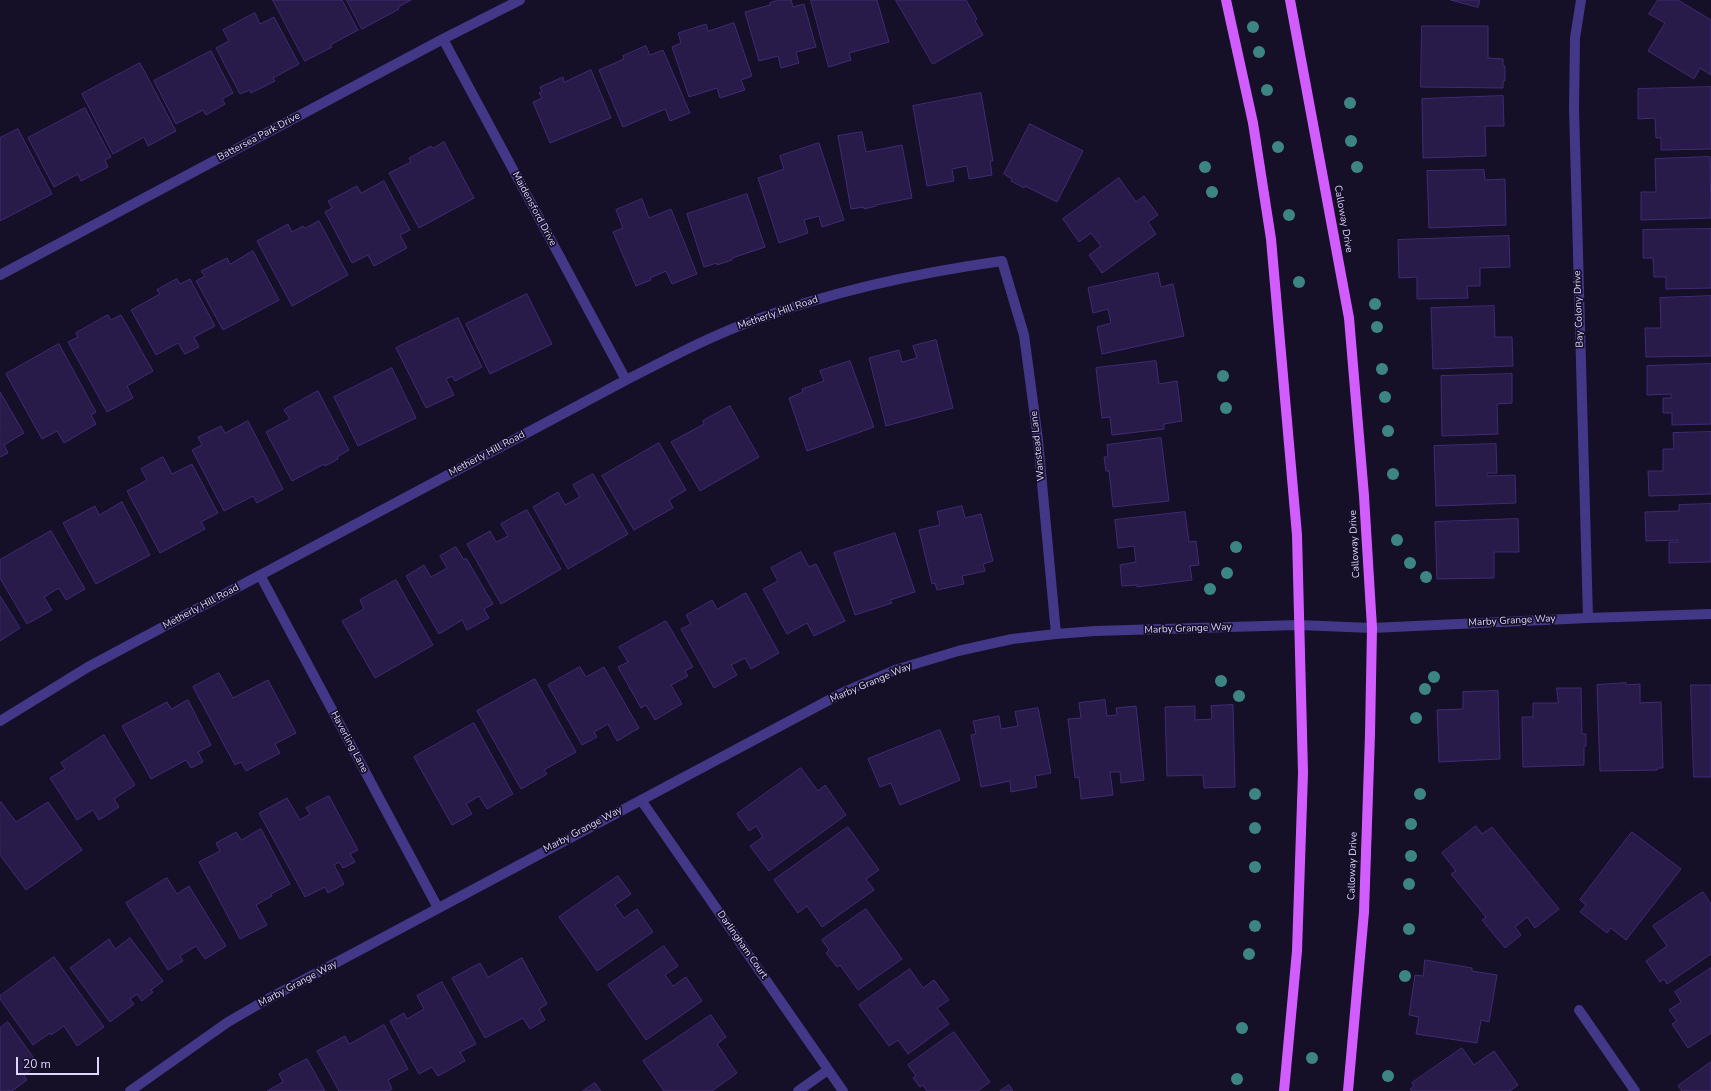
<!DOCTYPE html>
<style>
body{margin:0}
#map{position:relative;width:1711px;height:1091px;overflow:hidden;background:#150f28;font-family:"Nunito Sans",sans-serif}
canvas{display:block}
.scale{position:absolute;left:16px;top:1057px;width:83px;height:18px;box-sizing:border-box;border:2px solid #ded6ff;border-top:0;padding-left:5px;font-size:12px;line-height:14px;white-space:nowrap;color:#ded6ff;-webkit-text-stroke:3px #150f28;paint-order:stroke}
</style>
<div id="map">
<canvas width="1711" height="1091"></canvas>
<div class="scale">20 m</div>
</div>
<script>
const c = document.querySelector('canvas').getContext('2d');
c.lineJoin = 'round';
function paint(path, color) { c.fillStyle = color; c.fill(path, 'evenodd'); }
function strokePath(path, color, width, dash) { c.strokeStyle = color; c.lineWidth = width; c.lineCap = dash ? 'butt' : 'round'; c.setLineDash(dash || []); c.stroke(path); }
function write(font, color, halo, rows, align = 'center') {
  c.font = font + ' "Nunito Sans",sans-serif'; c.lineWidth = 3.5; c.setLineDash([]); c.textBaseline = 'middle'; c.strokeStyle = halo; c.fillStyle = color; for (const [text, x, y, turn = 0] of rows) {
    c.save(); c.translate(x, y); c.rotate((+turn || 0) * Math.PI / 180); c.textAlign = isNaN(turn) ? turn : align; if (halo) c.strokeText(text, 0, 0); c.fillText(text, 0, 0); c.restore();
  }
}
const building = new Path2D(`
 M273,0h69l16,30 -28,15 2,2 -27,14z
 M347,0h64l-13,7 1,2 -37,20z
 M779,0h12l2,7 11,-3 12,43 -20,5 3,11 -18,5 -3,-12 -19,5 -14,-49 25,-7v-2z
 M811,0h66l12,42 -40,11 2,7 -22,7z
 M896,0h70l11,19 -2,2 8,14 -50,29z
 M1451,0h29l-2,7z
 M1658,0h20l33,20v55l-11,-7 -6,11 -46,-28 17,-28 -16,-9z
 M255,13l5,11 14,-7 25,47 -26,14 2,3 -24,12 -1,-3 -10,4 -24,-46 13,-7 -6,-11z
 M734,23l18,53 -11,4 4,10 -25,8 -3,-10 -28,9 -17,-50 9,-4 -3,-10 28,-9 2,7z
 M1422,26h66v32l15,1v7h2v15h-2v7l-82,-1z
 M646,46l4,9 13,-5 27,63 -20,8 -5,-12 -42,18 -24,-57 25,-11 -1,-3z
 M211,51l22,42 -11,6 3,5 -19,11 -3,-5 -27,14 -22,-43z
 M140,63l36,68 -28,15 -4,-9 -31,17 -31,-60z
 M591,70l20,48 -61,25 -17,-41 9,-4 -3,-5 3,-1 -2,-5 23,-10 1,5z
 M1711,87v62l-50,1v-12h-5l-1,-20 -17,1v-30z
 M981,93l12,68h-3l2,14 -23,4 -2,-13 -15,3 2,12 -27,5 -14,-80z
 M1503,96l1,30h-19l1,30 -63,2 -1,-59z
 M85,108l26,49 -6,3 3,7 -27,14 -3,-7 -24,13 -26,-49z
 M1030,124l53,27 -26,51 -32,-16 -1,2 -13,-7 1,-2 -8,-5z
 M18,129l34,65 -52,27v-83z
 M862,132l4,20 36,-7 10,53 -36,7v1l-12,3v-2l-13,2 -13,-73z
 M444,142l30,56 -55,30 -30,-55 22,-11 -2,-4 22,-12 2,2z
 M819,143l25,77 -22,7 -3,-11 -15,4 4,13 -29,10 -21,-65 26,-9 -4,-13z
 M1710,157l1,61 -70,2v-28h15l-1,-33z
 M1484,170l1,10 20,-1 1,46 -77,3 -2,-57z
 M1119,178l17,24 8,-6 14,19 -10,7 8,12 -54,39 -13,-18 12,-9 -10,-13 -12,9 -16,-23z
 M384,181l26,49 -10,5 7,13 -33,18 -6,-11 -16,8 -27,-51 7,-4 -4,-7 29,-15 4,7z
 M747,194l18,53 -33,11v2l-15,5v-2l-13,4 -17,-53z
 M642,199l7,19 22,-9 26,65 -25,10 -6,-13 -16,7 1,2 -15,6 -23,-54 10,-4 -7,-18z
 M319,221l29,54 -56,31 -35,-65 31,-17 4,8 11,-6 2,2z
 M1711,229v59l-45,1v-12h-12l-1,-19h-10v-28z
 M1509,236l1,31 -30,1v18h-13l1,12 -51,1v-22l-18,1 -1,-38z
 M253,251l26,49 -56,30 -27,-49 9,-5 -4,-5 26,-13 3,6z
 M1158,273l3,14 12,-3 11,52 -82,18 -5,-27 14,-4 -3,-14 -15,4 -5,-25z
 M177,279l3,5 10,-5 25,47 -21,11 5,10 -14,7 -7,-11 -22,12 -25,-45 29,-16 -3,-4z
 M527,294l25,50 -62,30 -24,-50z
 M1711,296v60l-65,1 -1,-29h16l-1,-30z
 M1494,306l1,31h17l1,29 -80,3 -2,-61z
 M108,315l3,5 10,-5 32,56 -26,15 6,12 -26,14 -39,-70 10,-5 -2,-4z
 M458,318l24,49 -27,14 -3,-5 -6,3 8,16 -28,13 -30,-60z
 M936,340l17,68 -67,18 -17,-68 30,-8 3,12 15,-4 -4,-12z
 M59,344l37,68 -5,3 5,9 -32,19 -7,-12 -15,8 -36,-65z
 M850,361l24,66 -67,24 -18,-53 14,-6 -1,-3 22,-8 -4,-10z
 M1156,361l3,23 18,-3 5,40 -18,3v5l-52,6 -2,-18 -8,1 -6,-50z
 M1711,364v60l-39,1v-12h-9v-15h8v-4l-24,1v-29z
 M392,368l24,50 -58,28 -24,-49z
 M1512,374v29l-15,1 1,30 -56,2 -1,-60z
 M318,391l31,59 -12,7 1,2 -13,7 -1,-2 -32,17 -26,-49 24,-13 -6,-9z
 M0,392l24,41 -20,12 4,8 -8,4z
 M730,406l29,51 -59,34 -29,-49 33,-18 -1,-3z
 M248,421l35,68 -26,14 -4,-7 -29,15 -32,-61 10,-5 -4,-8 23,-11 4,7z
 M1711,432v62l-62,2 -1,-25h15v-22h11l-1,-16z
 M1161,438l8,63 -56,6 -4,-36h-3l-2,-14h4l-1,-12z
 M659,443l27,47 -17,10 4,8 -39,22 -32,-54z
 M1496,444l1,29h-10v3l28,-1 1,28 -80,3 -2,-60z
 M163,457l9,17 20,-10 26,49 -17,9 4,7 -45,24 -33,-62 20,-11 -6,-11z
 M593,474l35,60 -60,35 -35,-62 25,-15 7,13 15,-8 -7,-12z
 M122,502l28,53 -54,29 -33,-61 32,-17 4,9z
 M1711,504v58l-42,1v-21h9v-2l-32,1 -1,-29 34,-1v-6z
 M962,506l3,12 16,-4 12,47 -10,3 2,7 -23,5 2,8 -27,6 -2,-7 -3,1 -13,-54 21,-5 -3,-13z
 M527,510l34,59 -60,35 -34,-60 23,-13 6,11 12,-6 -7,-12z
 M1185,512l4,30 7,-1 3,24 -9,1 2,14 -55,7v-2l-15,1 -2,-21 16,-3 -2,-16 -16,2 -3,-28z
 M1518,519l1,33h-25v26l-57,1 -2,-57z
 M51,531l34,58 -19,11 -7,-12 -15,9 8,13 -25,14 -27,-46v-18z
 M895,533l20,59 -25,8 2,3 -37,12 -21,-62z
 M456,547l8,13 2,-2 27,46 -9,5 5,9 -22,12 -5,-10 -23,14 -33,-58 18,-11 7,12 16,-9 -7,-12z
 M801,552l8,15 7,-3 29,57 -31,15 -7,-13 -20,11 -24,-45 15,-8 -7,-13z
 M396,580l37,65 -58,33 -33,-57 22,-12 -4,-9z
 M746,593l33,60 -28,16 -6,-11 -14,7 6,10 -23,13 -33,-59 10,-5 -5,-9 26,-15 5,9z
 M0,596l20,32 -20,13z
 M666,621l27,46 -8,4 3,5 -17,9 11,19 -27,16 -9,-15 -5,3 -23,-41 10,-5 -9,-15z
 M580,667l6,10 18,-10 35,61 -22,13 -9,-17 -14,8 3,5 -15,8 -34,-60z
 M219,673l14,25 35,-18 28,53 -21,11 5,9 -34,18 -5,-9 -6,3 -42,-78z
 M535,679l41,73 -32,18 3,4 -26,15 -44,-78z
 M1626,683v2l14,-1v19l21,-1 2,66h-5l-1,2 -57,1 -3,-86z
 M1691,685h20v92h-17z
 M1557,688h24l1,46h4v12h-2v19l-61,2 -1,-50h11v-14h25z
 M1498,691l2,68 -61,3 -2,-52 26,-1v-17z
 M188,700l23,45 -13,7 5,10 -12,6 -5,-8 -35,19 -29,-53 45,-24 4,7z
 M1105,700l2,16 10,-1 -1,-7 20,-2 8,74 -23,3 -1,-11h-10l3,23 -32,4 -2,-22 -4,1 -7,-59 13,-1 -2,-15z
 M1233,705l2,82 -31,1 -1,-13 -36,1 -2,-69 30,-1v14l17,-1 -1,-13z
 M1038,708l13,65 -16,3 2,11 -26,5 -1,-11 -29,6 -10,-52 5,-1 -3,-13 26,-5 2,13 17,-3 -3,-14z
 M474,723l39,71 -26,15 -8,-13 -13,8 6,10 -20,11 -38,-68z
 M940,730l20,50 -60,25 -9,-22 -11,4 -12,-28z
 M104,735l31,50 -21,14 5,8 -20,13 -6,-10 -16,10 -27,-42 15,-9 -4,-6z
 M801,768l17,23 7,-6 21,30 -77,56 -19,-25 13,-9 -7,-11 -7,5 -12,-17z
 M329,796l29,54 -8,4 5,8 -12,6 -4,-6 -5,3 10,19 -16,9 -3,-6 -20,10 -46,-84 28,-15 13,22 10,-6 -4,-6z
 M0,802h1l15,20 32,-20 34,48 -56,40 -26,-35z
 M1476,826l6,8 10,-7 67,82 -24,19 -8,-11 -12,10 6,8 -16,13 -23,-28 4,-3 -35,-43 5,-3 -14,-18z
 M848,827l31,43 -13,9 8,11 -52,37 -15,-21 -9,7 -24,-33z
 M261,829l29,55 -19,10 1,2 -16,9 11,20 -27,14 -41,-77 21,-11 -4,-8 20,-11 5,8z
 M1632,832l49,37 -55,71 -15,-12 -4,5 -27,-21 6,-7 -6,-5z
 M618,876l13,18 -16,11 9,13 13,-9 16,23 -56,39 -38,-54z
 M167,878l10,16 12,-8 37,60 -21,13 -9,-13 -16,10 3,5 -15,9 -42,-67z
 M1703,892l8,12v50l-44,30 -3,-5 -4,3 -14,-21 21,-15 -14,-20z
 M866,909l36,50 -44,31 -18,-25 -3,2 -11,-14 3,-3 -7,-10z
 M130,938l33,43 -12,9 2,2 -11,9 -5,-7 -7,5 4,5 -24,18 -40,-54 39,-29 6,10z
 M664,946l14,20 -13,9 8,11 13,-9 16,24 -56,39 -38,-55z
 M54,957l50,70 -27,19 -13,-20 -13,9 -1,-2 -17,12 -33,-46v-3z
 M522,958l25,46 -8,5 6,11 -15,9 -7,-11 -38,20 -33,-60 28,-15 8,14z
 M1425,960l47,8v3l25,4 -8,47 -8,-2 -4,23 -61,-9 3,-17 -10,-2 6,-40 8,1z
 M1711,968v65l-23,15 -16,-24 5,-3 -8,-11 12,-8 -6,-10z
 M910,969l13,19 11,-8 15,20 -12,8 12,16 -41,30 -10,-14 -9,6 -30,-41z
 M442,982l34,62 -16,8 5,9 -27,15 -6,-9 -13,7 -29,-53 14,-8 3,6 17,-10 -7,-13z
 M711,1015l15,22 -9,7 20,29 -25,18h-48l-21,-30z
 M8,1022l30,42 -14,11 3,5 -15,11h-12v-63z
 M384,1025l24,44 -20,11 4,9 -4,2h-49l-22,-40 28,-15 4,8z
 M954,1032l36,50 -12,9h-51l-4,-6 -3,2 -7,-9 3,-2 -8,-11z
 M1462,1048l12,17 20,-14 24,34 -8,6h-98l-2,-2 4,-3 -2,-3z
 M307,1059l18,32h-58l16,-9 -4,-8z
 M1711,1062v29h-29l-4,-5z
 M595,1083l6,8h-18z
 M1009,1085l4,6h-13z`);
paint(building, '#281a49');
strokePath(building, '#412b76', 1);
strokePath(new Path2D(`
 M1581,0l-6,38 -1,70 14,510
 M443,39l183,341
 M0,275l443,-236 77,-39
 M260,575l178,333
 M0,721l88,-54 538,-287c42,-21 84,-44 129,-60 81,-30 161,-47 247,-59l22,74 14,105 18,194
 M641,800l202,291
 M1579,1010l56,81
 M130,1091l98,-69 38,-22 578,-308 51,-22 63,-19 54,-12 44,-5 39,-3 203,-6 74,3 216,-10 123,-4
 M798,1091l30,-21`), '#433888', 10);
strokePath(new Path2D(`
 M1226,0l27,123 18,116 26,296 6,238 -6,178 -13,140
 M1290,0l59,318 15,178 8,132 -2,106 -6,178 -16,179`), '#d25dff', 10);
c.fillStyle = '#3d8484';
for (const [x, y] of [
 [1253,27],
 [1259,52],
 [1267,90],
 [1350,103],
 [1351,141],
 [1278,147],
 [1205,167],
 [1357,167],
 [1212,192],
 [1289,215],
 [1299,282],
 [1375,304],
 [1377,327],
 [1382,369],
 [1223,376],
 [1385,397],
 [1226,408],
 [1388,431],
 [1393,474],
 [1397,540],
 [1236,547],
 [1410,563],
 [1227,573],
 [1426,577],
 [1210,589],
 [1434,677],
 [1221,681],
 [1425,689],
 [1239,696],
 [1416,718],
 [1255,794],
 [1420,794],
 [1411,824],
 [1255,828],
 [1411,856],
 [1255,867],
 [1409,884],
 [1255,926],
 [1409,929],
 [1249,954],
 [1405,976],
 [1242,1028],
 [1312,1058],
 [1388,1076],
 [1237,1079]
]) { c.beginPath(); c.arc(x, y, 6, 0, 2 * Math.PI); c.fill(); }
write('10px', '#ded6ff', '#150f28', [
 ["Battersea Park Drive",259,137,-28],
 ["Maidensford Drive",534,209,62],
 ["Calloway Drive",1343,219,80],
 ["Bay Colony Drive",1579,309,-92],
 ["Metherly Hill Road",778,313,-19],
 ["Wanstead Lane",1038,446,-96],
 ["Metherly Hill Road",487,454,-28],
 ["Calloway Drive",1355,544,-93],
 ["Metherly Hill Road",201,607,-28],
 ["Marby Grange Way",1512,621,-3],
 ["Marby Grange Way",1188,629,-2],
 ["Marby Grange Way",871,683,-23],
 ["Haverling Lane",349,742,62],
 ["Marby Grange Way",583,830,-28],
 ["Calloway Drive",1353,866,-88],
 ["Darlingham Court",742,945,55],
 ["Marby Grange Way",298,984,-28]
]);
</script>
